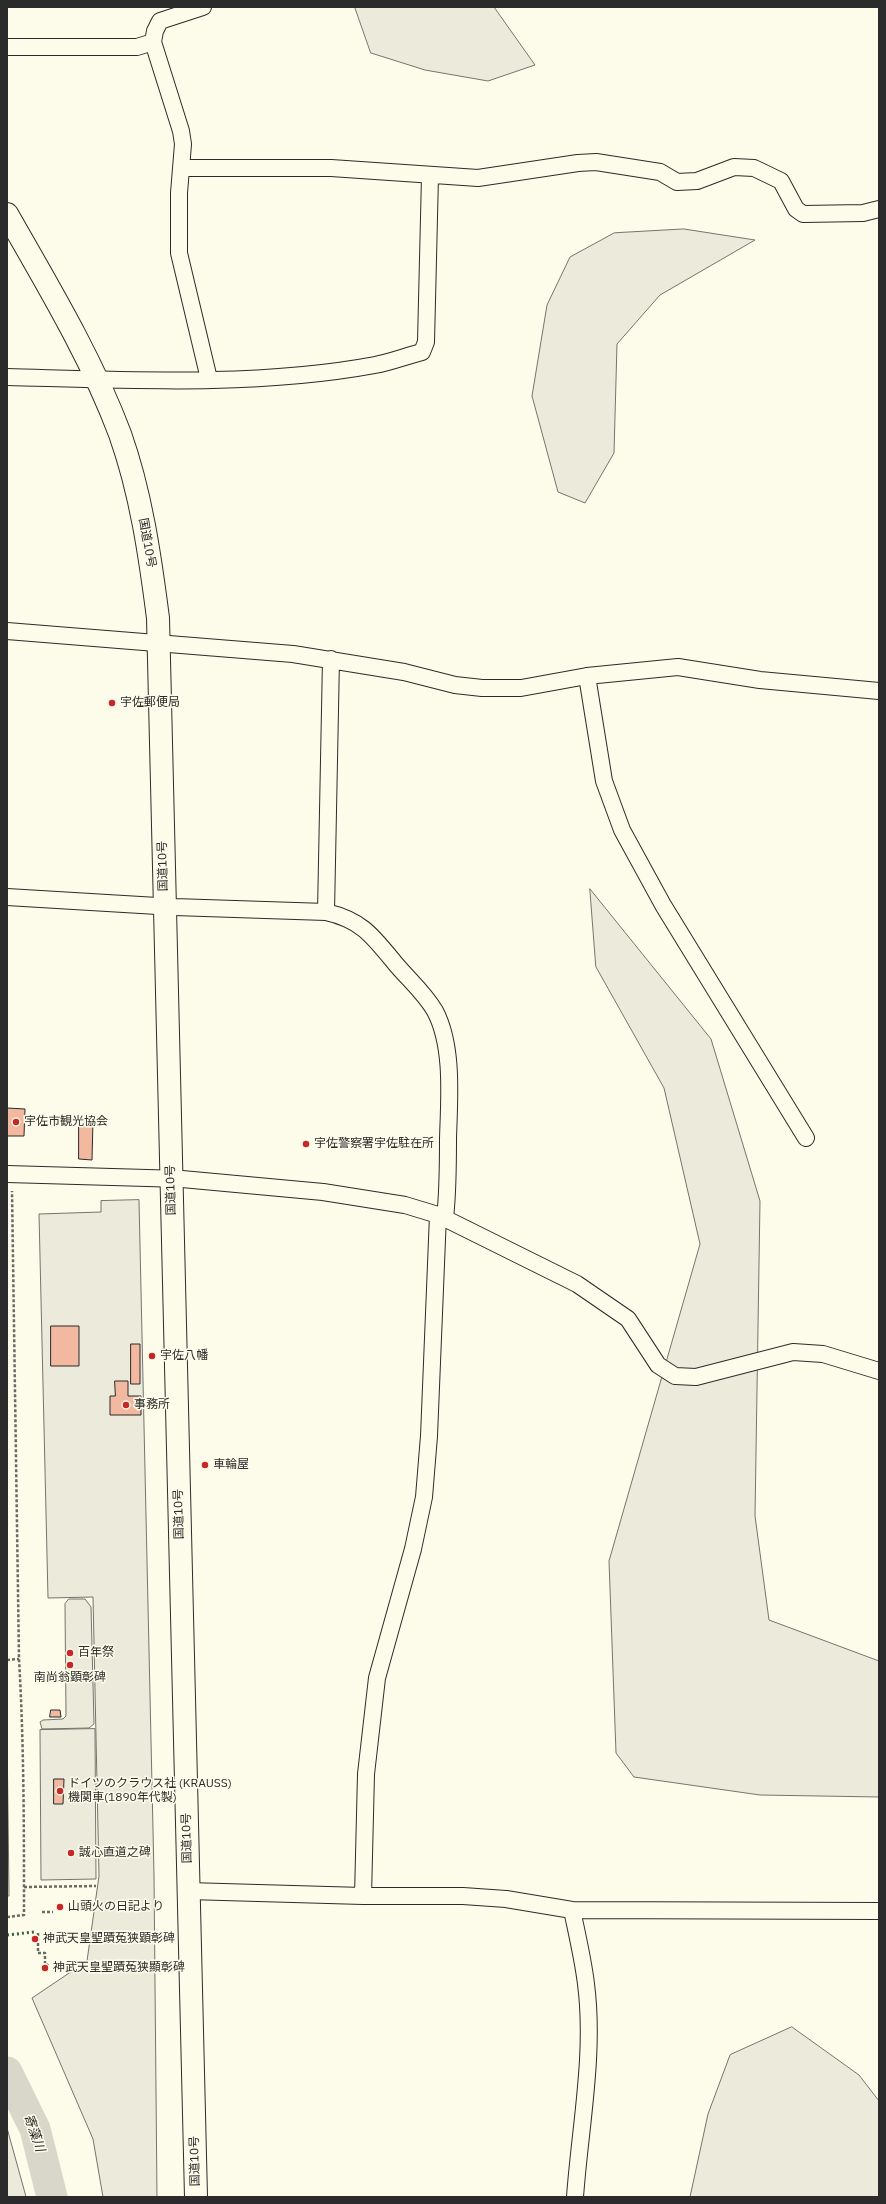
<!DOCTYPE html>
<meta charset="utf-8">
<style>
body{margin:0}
#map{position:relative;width:886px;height:2204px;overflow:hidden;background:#fdfbea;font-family:"IBM Plex Sans",sans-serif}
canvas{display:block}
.frame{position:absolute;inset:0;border:8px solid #2b2b2b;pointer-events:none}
</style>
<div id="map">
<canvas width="886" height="2204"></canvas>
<div class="frame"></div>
</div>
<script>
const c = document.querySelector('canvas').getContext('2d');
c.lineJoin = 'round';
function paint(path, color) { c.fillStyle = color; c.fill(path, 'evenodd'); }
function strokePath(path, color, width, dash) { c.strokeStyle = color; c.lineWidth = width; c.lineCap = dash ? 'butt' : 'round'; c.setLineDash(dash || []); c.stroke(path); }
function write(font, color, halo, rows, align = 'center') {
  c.font = font + ' "IBM Plex Sans","Noto Sans JP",sans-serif'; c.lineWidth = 3; c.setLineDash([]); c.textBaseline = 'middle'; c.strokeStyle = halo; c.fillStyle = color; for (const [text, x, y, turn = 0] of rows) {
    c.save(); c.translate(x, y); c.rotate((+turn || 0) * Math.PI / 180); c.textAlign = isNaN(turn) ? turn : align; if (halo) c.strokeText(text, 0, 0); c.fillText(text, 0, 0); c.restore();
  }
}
const green = new Path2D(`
 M355,7h139l41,58 -47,16 -63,-11 -54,-17z
 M684,229l71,11 -95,55 -43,49 -3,109 -29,50 -27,-11 -26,-96 15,-91 23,-48 44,-24z
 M590,889l121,150 49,162 -5,315 14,104 110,41v136l-119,-2 -126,-18 -18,-24 -7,-192 91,-317 -36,-156 -68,-121z
 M69,1599h16l6,8 3,117 -5,4 -47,1 -2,-7 3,-2 20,-1 3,-3 -1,-112z
 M7,1729l2,167h-2z
 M95,1729l1,150 -55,1 -1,-150z
 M792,2027l67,48 20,26v96h-189l18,-83 22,-59z
 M7,2128l18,65 1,4h-19z`);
paint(green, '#ecebdb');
strokePath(green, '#74746e', 1);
const parking = new Path2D(`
 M139,1200l15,675 3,322h-54l-10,-58 -61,-141 55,-37 12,-85 -6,-279 -45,1 -9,-384 62,-2v-11z`);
paint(parking, '#eceadb');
strokePath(parking, '#74746e', 1);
strokePath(new Path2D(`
 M7,2072l28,57 17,68`), '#d8d7c9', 31);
const building = new Path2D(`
 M7,1108l18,1 -1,27h-17z
 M79,1120h14l-1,40 -13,-1z
 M51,1326h28v40h-28z
 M131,1344h9v40h-9z
 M115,1381h13v15h13v19h-31v-19h5z
 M51,1710h9l1,7h-11z
 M54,1779h10l-1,25h-9z`);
paint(building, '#f2b8a0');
strokePath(building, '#2b2b2b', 1);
const street = new Path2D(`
 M203,7l-43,14 -5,10 -2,11 28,89 2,13 -4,49v60l30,126
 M7,47h130l16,-5
 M181,168h150l147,10 100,-15 18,-1 64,10 17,10 20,-1 37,-14 20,1 27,13 15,28 7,5 60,-1 16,-4
 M7,377c119,3 250,10 368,-12 16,-3 31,-9 47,-13l4,-10 4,-166
 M7,631l286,23 111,18 51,13 27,3h39l66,-12 91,-9 82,13 119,11
 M587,676l17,105 18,49 41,75 143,233
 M7,897l167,10 152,5c35,8 46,23 68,50 14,17 30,30 41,49 19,36 14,89 13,128 0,27 0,53 -3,79
 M326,912l5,-253
 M7,1174l175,5 141,13 82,13 33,10 139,69 51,35 30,46 17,11 21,1 97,-25 30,2 56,17
 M188,1891l175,5h100l43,3 66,11 307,1
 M363,1896l3,-122 11,-96 36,-129 11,-52 5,-61 9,-221
 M572,1910c5,24 11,49 14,74 9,70 -6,143 -11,213`);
const highway = new Path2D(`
 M7,214c41,72 84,143 113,220 21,59 30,122 38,184l38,1579`);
strokePath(street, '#2b2b2b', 18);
strokePath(highway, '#2b2b2b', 24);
strokePath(new Path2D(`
 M7,1660l12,-1
 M24,1887l72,-1
 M42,1912h11
 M7,1917l17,-2c0,-85 0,-170 -5,-256l-7,-468
 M38,1933v20h7v10`), '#6a6964', 2.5, [3, 2]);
strokePath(street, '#fdfbea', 16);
strokePath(highway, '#fdfbea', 22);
strokePath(new Path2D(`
 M7,1935l27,-3`), '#34623c', 3, [2, 3]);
strokePath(new Path2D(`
 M48,1964v7h-6v-6z`), '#2b2b2b', 1, [5, 2]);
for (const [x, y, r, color] of [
 [112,703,4,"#c62828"],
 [16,1122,4,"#c62828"],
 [306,1144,4,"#c62828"],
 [152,1356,4,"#c62828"],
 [126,1405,4,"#c62828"],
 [205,1465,4,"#c62828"],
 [70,1653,4,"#c62828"],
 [70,1665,4,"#c62828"],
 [60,1791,4,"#c62828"],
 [71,1853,4,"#c62828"],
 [60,1907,4,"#c62828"],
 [35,1939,4,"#c62828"],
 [45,1968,4,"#c62828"]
]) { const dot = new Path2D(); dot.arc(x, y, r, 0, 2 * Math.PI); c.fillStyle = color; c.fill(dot); strokePath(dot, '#fdfbea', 1.5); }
write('12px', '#2b2b2b', '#fdfbea', [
 ["国道10号",147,543,80],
 ["国道10号",163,866,-91],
 ["国道10号",171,1190,-91],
 ["国道10号",179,1514,-91],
 ["国道10号",187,1838,-91],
 ["国道10号",195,2161,-91]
]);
write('12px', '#2b2b2b', '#fdfbea', [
 ["宇佐郵便局",120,703],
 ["宇佐市観光協会",24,1122],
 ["宇佐警察署宇佐駐在所",314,1144],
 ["宇佐八幡",160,1356],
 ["事務所",134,1405],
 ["車輪屋",213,1465],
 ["百年祭",78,1653],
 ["南尚翁顕彰碑",70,1678,"center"],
 ["ドイツのクラウス社 (KRAUSS)",68,1784],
 ["機関車(1890年代製)",68,1798],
 ["誠心直道之碑",79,1853],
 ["山頭火の日記より",68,1907],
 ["神武天皇聖蹟菟狭顕彰碑",43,1939],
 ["神武天皇聖蹟菟狭顯彰碑",53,1968]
], 'left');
write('italic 13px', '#2b2b2b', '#fdfbea', [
 ["寄藻川",34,2133,71]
]);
</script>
